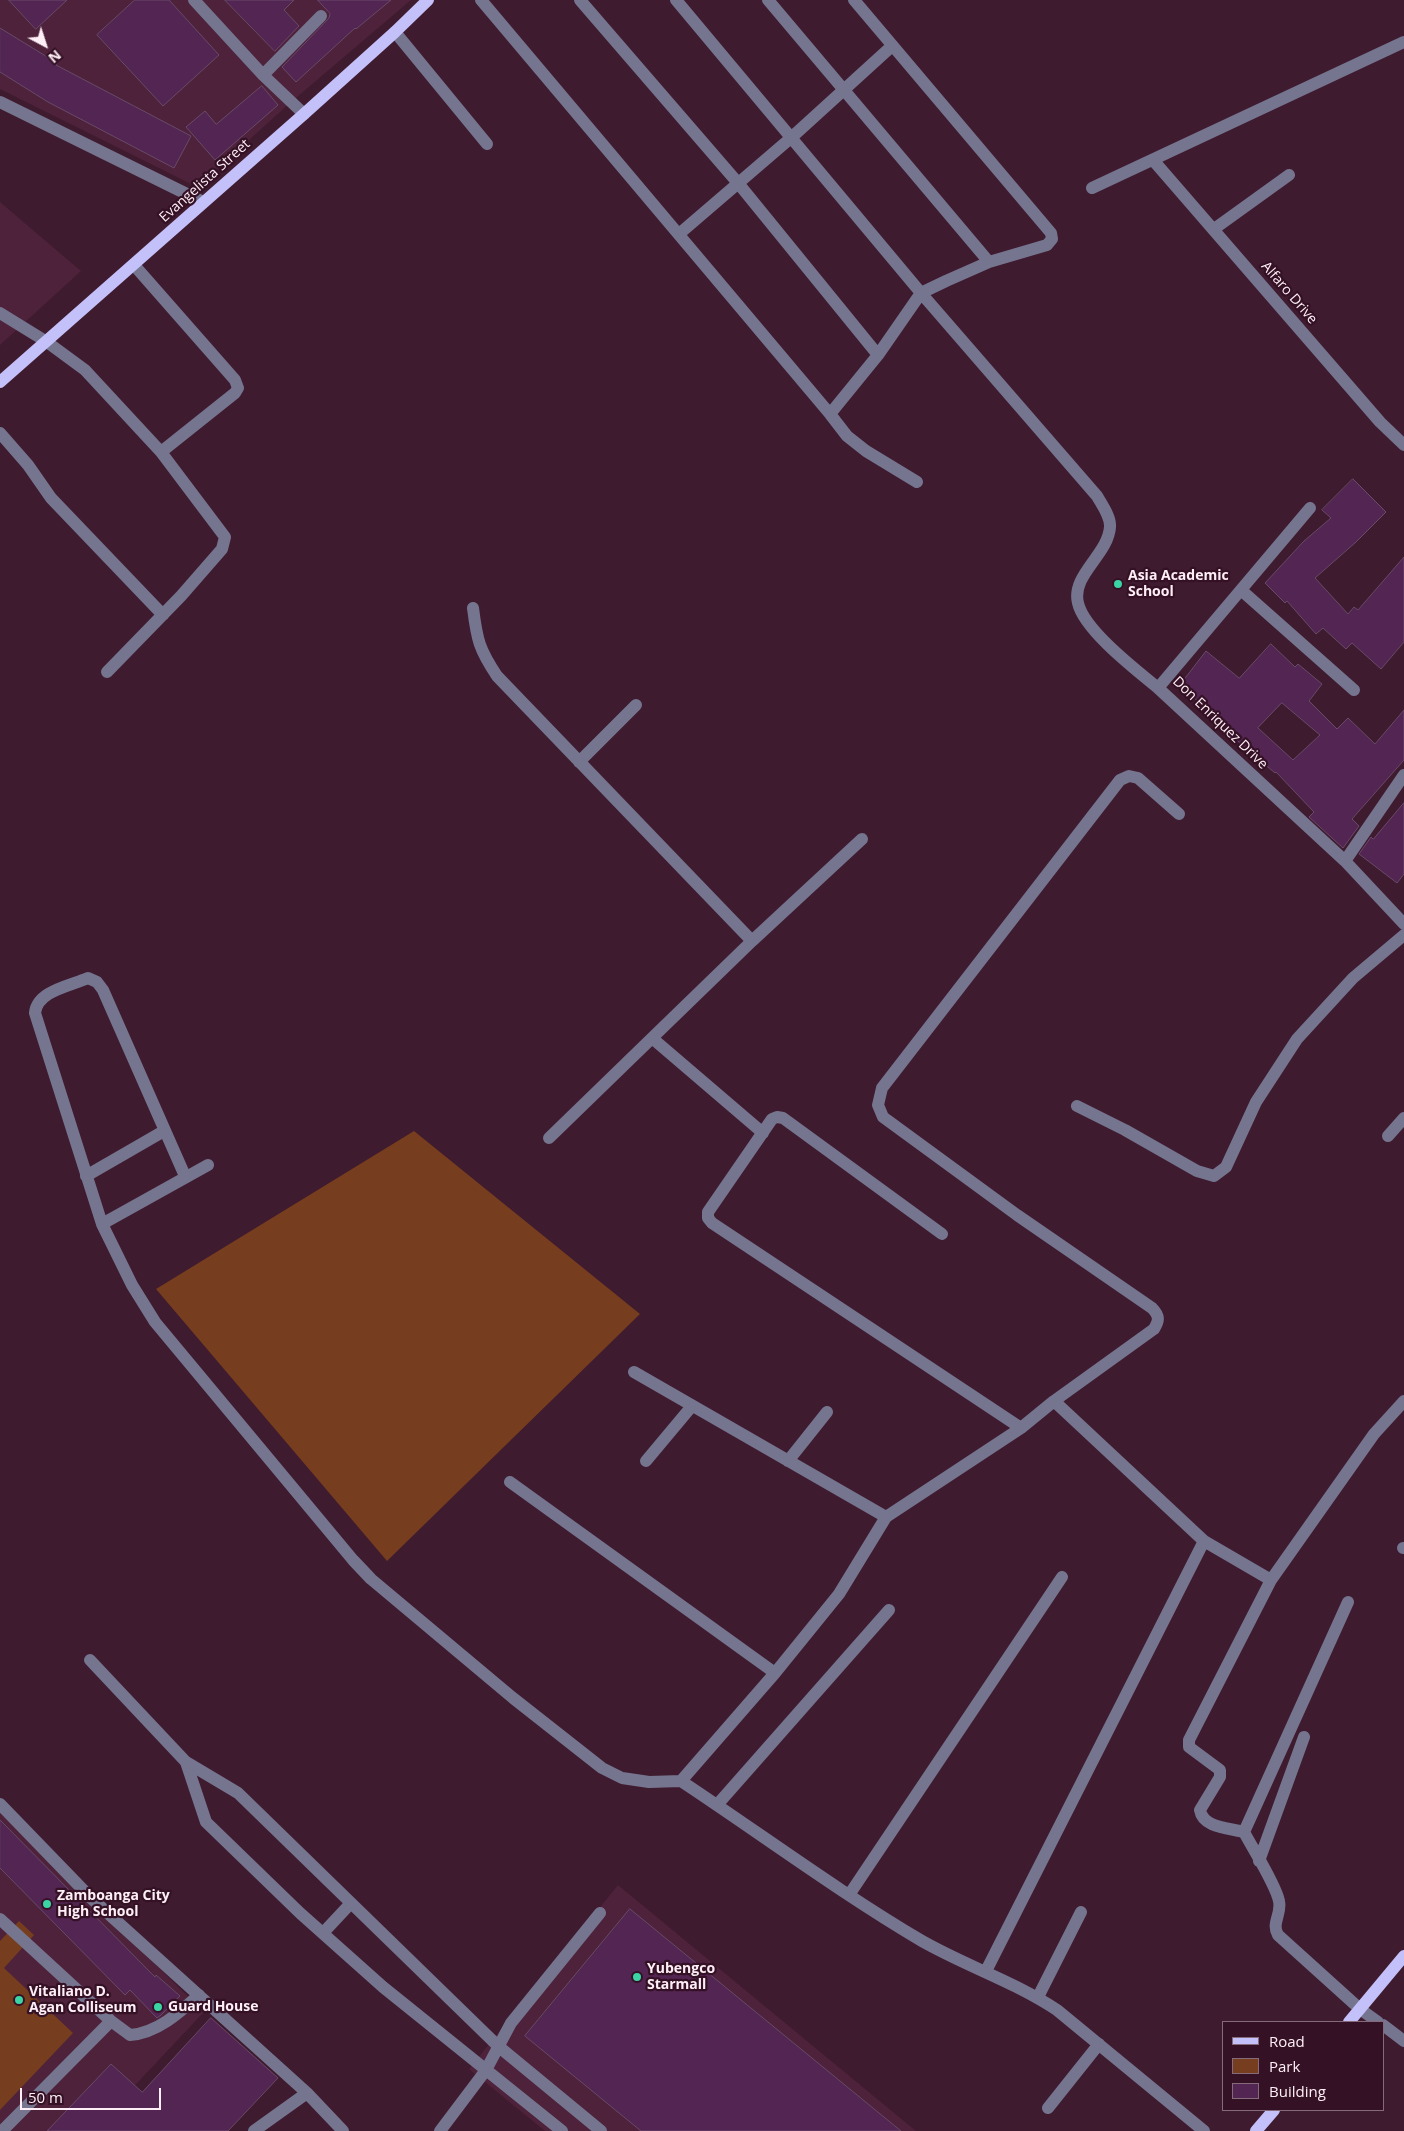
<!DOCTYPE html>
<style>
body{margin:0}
#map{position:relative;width:1404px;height:2131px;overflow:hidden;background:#3f1b2f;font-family:"Open Sans",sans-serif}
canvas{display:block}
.legend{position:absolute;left:1222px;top:2021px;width:162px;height:90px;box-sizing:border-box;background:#351126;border:1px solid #856a79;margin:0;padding:6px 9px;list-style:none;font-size:15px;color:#feeff6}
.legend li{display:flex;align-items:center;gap:10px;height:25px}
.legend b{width:25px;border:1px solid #856a79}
.north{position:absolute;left:20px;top:20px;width:50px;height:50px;-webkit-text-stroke:4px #351126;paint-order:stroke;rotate:140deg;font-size:14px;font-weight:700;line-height:20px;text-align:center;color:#feeff6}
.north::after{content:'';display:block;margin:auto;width:18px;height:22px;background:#feeff6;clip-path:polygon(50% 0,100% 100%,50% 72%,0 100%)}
.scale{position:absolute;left:20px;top:2088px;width:141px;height:22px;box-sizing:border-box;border:2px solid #feeff6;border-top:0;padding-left:6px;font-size:15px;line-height:18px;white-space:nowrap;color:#feeff6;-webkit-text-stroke:4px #351126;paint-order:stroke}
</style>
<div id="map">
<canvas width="1404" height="2131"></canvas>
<ul class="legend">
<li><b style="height:6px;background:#c4c0f9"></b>Road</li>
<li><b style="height:14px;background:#763d1e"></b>Park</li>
<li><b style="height:14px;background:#522552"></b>Building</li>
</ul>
<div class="north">N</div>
<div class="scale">50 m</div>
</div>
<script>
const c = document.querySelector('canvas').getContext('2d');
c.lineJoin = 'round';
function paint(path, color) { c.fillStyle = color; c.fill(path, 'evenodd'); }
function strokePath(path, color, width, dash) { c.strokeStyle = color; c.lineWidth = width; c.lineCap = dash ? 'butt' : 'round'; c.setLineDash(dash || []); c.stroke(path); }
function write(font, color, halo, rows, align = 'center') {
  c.font = font + ' "Open Sans",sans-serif'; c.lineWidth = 4.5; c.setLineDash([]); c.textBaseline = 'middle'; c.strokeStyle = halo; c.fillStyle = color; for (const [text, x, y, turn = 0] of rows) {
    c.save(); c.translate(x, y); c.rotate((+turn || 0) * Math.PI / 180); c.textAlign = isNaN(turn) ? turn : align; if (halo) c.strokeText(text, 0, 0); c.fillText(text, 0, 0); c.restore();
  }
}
paint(new Path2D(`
 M0,0h411l-121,103 -93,84 -197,-98z
 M0,202l81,69 -81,74z
 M0,1812l204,200 -112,119h-92z
 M618,1885l298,246h-371l-76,-62z`), '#4d223a');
paint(new Path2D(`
 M414,1131l226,183 -253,247 -231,-272z
 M19,1921l15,14 -30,33 69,65 -73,77v-169z`), '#763d1e');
const building = new Path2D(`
 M9,0h58l-31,29z
 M135,0h34l50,55 -56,51 -66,-71z
 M225,0h69l-10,10 15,16 -24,25z
 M318,0h73l-35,29 -1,-1 -59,54 -14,-15 47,-49 1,-4z
 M0,28l57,35 -1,2 135,71 -17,32 -126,-66 -48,-30z
 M262,86l16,19 -63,55 -29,-33 19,-16 11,13z
 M1353,479l33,33 -30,30 -41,36 33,36 6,-7 4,3 46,-53v85l-23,27 -29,-26 -6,6 -23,-21 -7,6 -29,-33 -2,2 -20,-20 39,-42 27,-23 -9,-8z
 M1271,644l24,23 3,-3 24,20 -13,17 28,28 11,-11 27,26 29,-34v50l-52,59 7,7 -16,22 -34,-31 5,-5 -38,-40 -1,1 -33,-28 -33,-31 3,-2 -33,-26 27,-35 33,27zM1282,703l38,32 -27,25 -35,-32z
 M1404,803v71l-7,9 -38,-29 12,-17 2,2z
 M0,1820l155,157 1,-2 24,21 -19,19 -4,3 -27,-28 -5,5 -125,-127z
 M630,1909l271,222h-260l-116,-95z
 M211,2018l67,60 -50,53h-181l64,-67 31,28z`);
paint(building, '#522552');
strokePath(building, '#694a68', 1);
strokePath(new Path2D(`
 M194,0l69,75 41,39
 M481,0l349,414 17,22 19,15 51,31
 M580,0l158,183 140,172
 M676,0l245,293 176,203c5,9 14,21 13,31 -2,28 -39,48 -32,76 6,27 58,67 80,85
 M768,0l221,262
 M395,32l92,112
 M263,75l58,-59
 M0,102l203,100
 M1153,160l227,262 24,23
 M1092,188l312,-146
 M1214,229l75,-54
 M679,234l113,-97 100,-91
 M134,265l101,115 3,8 -3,5 -74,59
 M0,313l47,29 38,28 76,82 64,85 -3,12 -41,47 -74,76
 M830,414l48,-59 43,-62 25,-12 43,-19 58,-17 5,-6 -1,-6 -197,-233
 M0,433l28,32 23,33 112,117
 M1310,508l-152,180 187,173 59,63
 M1241,590l113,100
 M473,608c4,32 6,41 24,68l255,265
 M579,762l57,-57
 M1345,861l59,-86
 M1077,1106l48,24 72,41 17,5 12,-9 30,-65 41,-63 56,-61 51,-43
 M763,1133l-111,-95 100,-97 110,-102
 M1388,1136l16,-18
 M549,1138l103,-100
 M86,1176l78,-45
 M185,1176l-82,-186 -6,-8 -9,-4c-18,8 -51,13 -53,35l67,211 30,61 23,37 198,238 18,19 142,119 89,70 20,10 27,4 32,-1c80,53 158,111 241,160 44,25 93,41 135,69l147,121
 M102,1224l106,-59
 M942,1234l-159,-116 -6,-1 -5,2 -64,93v6l4,5 309,205
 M634,1372l252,145 -47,77 -64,79 -94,108
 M646,1461l46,-55
 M788,1461l39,-49
 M510,1482l265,191
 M886,1517l135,-89 33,-27 100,-72c5,-8 6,-13 -2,-21l-135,-93 -134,-98 -5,-12 4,-17 238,-308 9,-4 9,2 41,36
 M1204,1541l67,39 -82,160v7l31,23v7l-20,33c3,18 29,18 44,22
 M1403,1548h1
 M1271,1580l103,-146 30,-33
 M1348,1602l-104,230c9,17 32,53 35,69 3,13 -8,22 -1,34l82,74 18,13
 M90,1660l96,102 52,31 260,253 103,85
 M186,1762l20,60 94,91 83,74 179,144
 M0,1804l91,94 216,195 36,38
 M717,1805l172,-195
 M1259,1861l45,-124
 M849,1895l213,-318
 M0,1919l111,102 19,14c27,-2 49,-22 69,-40
 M323,1933l28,-30
 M986,1971l218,-430 -150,-140
 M1038,1997l43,-85
 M1383,2025l21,16
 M1048,2108l51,-64
 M2,2131l109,-110
 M254,2131l53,-38
 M440,2131l46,-61 25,-47 89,-110`), '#767590', 12);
strokePath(new Path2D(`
 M0,382l304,-268 91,-82 33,-32
 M1349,2022l55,-66
 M1256,2131l18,-21`), '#c4c0f9', 12);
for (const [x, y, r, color] of [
 [1118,584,5,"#3bd4a4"],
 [47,1904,5,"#3bd4a4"],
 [637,1977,5,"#3bd4a4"],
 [19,2000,5,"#3bd4a4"],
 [158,2007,5,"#3bd4a4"]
]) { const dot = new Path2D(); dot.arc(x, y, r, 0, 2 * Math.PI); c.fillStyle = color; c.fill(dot); strokePath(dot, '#351126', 2); }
write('14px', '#feeff6', '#351126', [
 ["Evangelista Street",205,181,-42],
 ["Alfaro Drive",1289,293,49],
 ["Don Enriquez Drive",1220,723,44]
]);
write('bold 14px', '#feeff6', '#351126', [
 ["Asia Academic",1128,576],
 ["School",1128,592],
 ["Zamboanga City",57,1896],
 ["High School",57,1912],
 ["Yubengco",647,1969],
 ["Starmall",647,1985],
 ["Vitaliano D.",29,1992],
 ["Agan Colliseum",29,2008],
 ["Guard House",168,2007]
], 'left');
</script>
